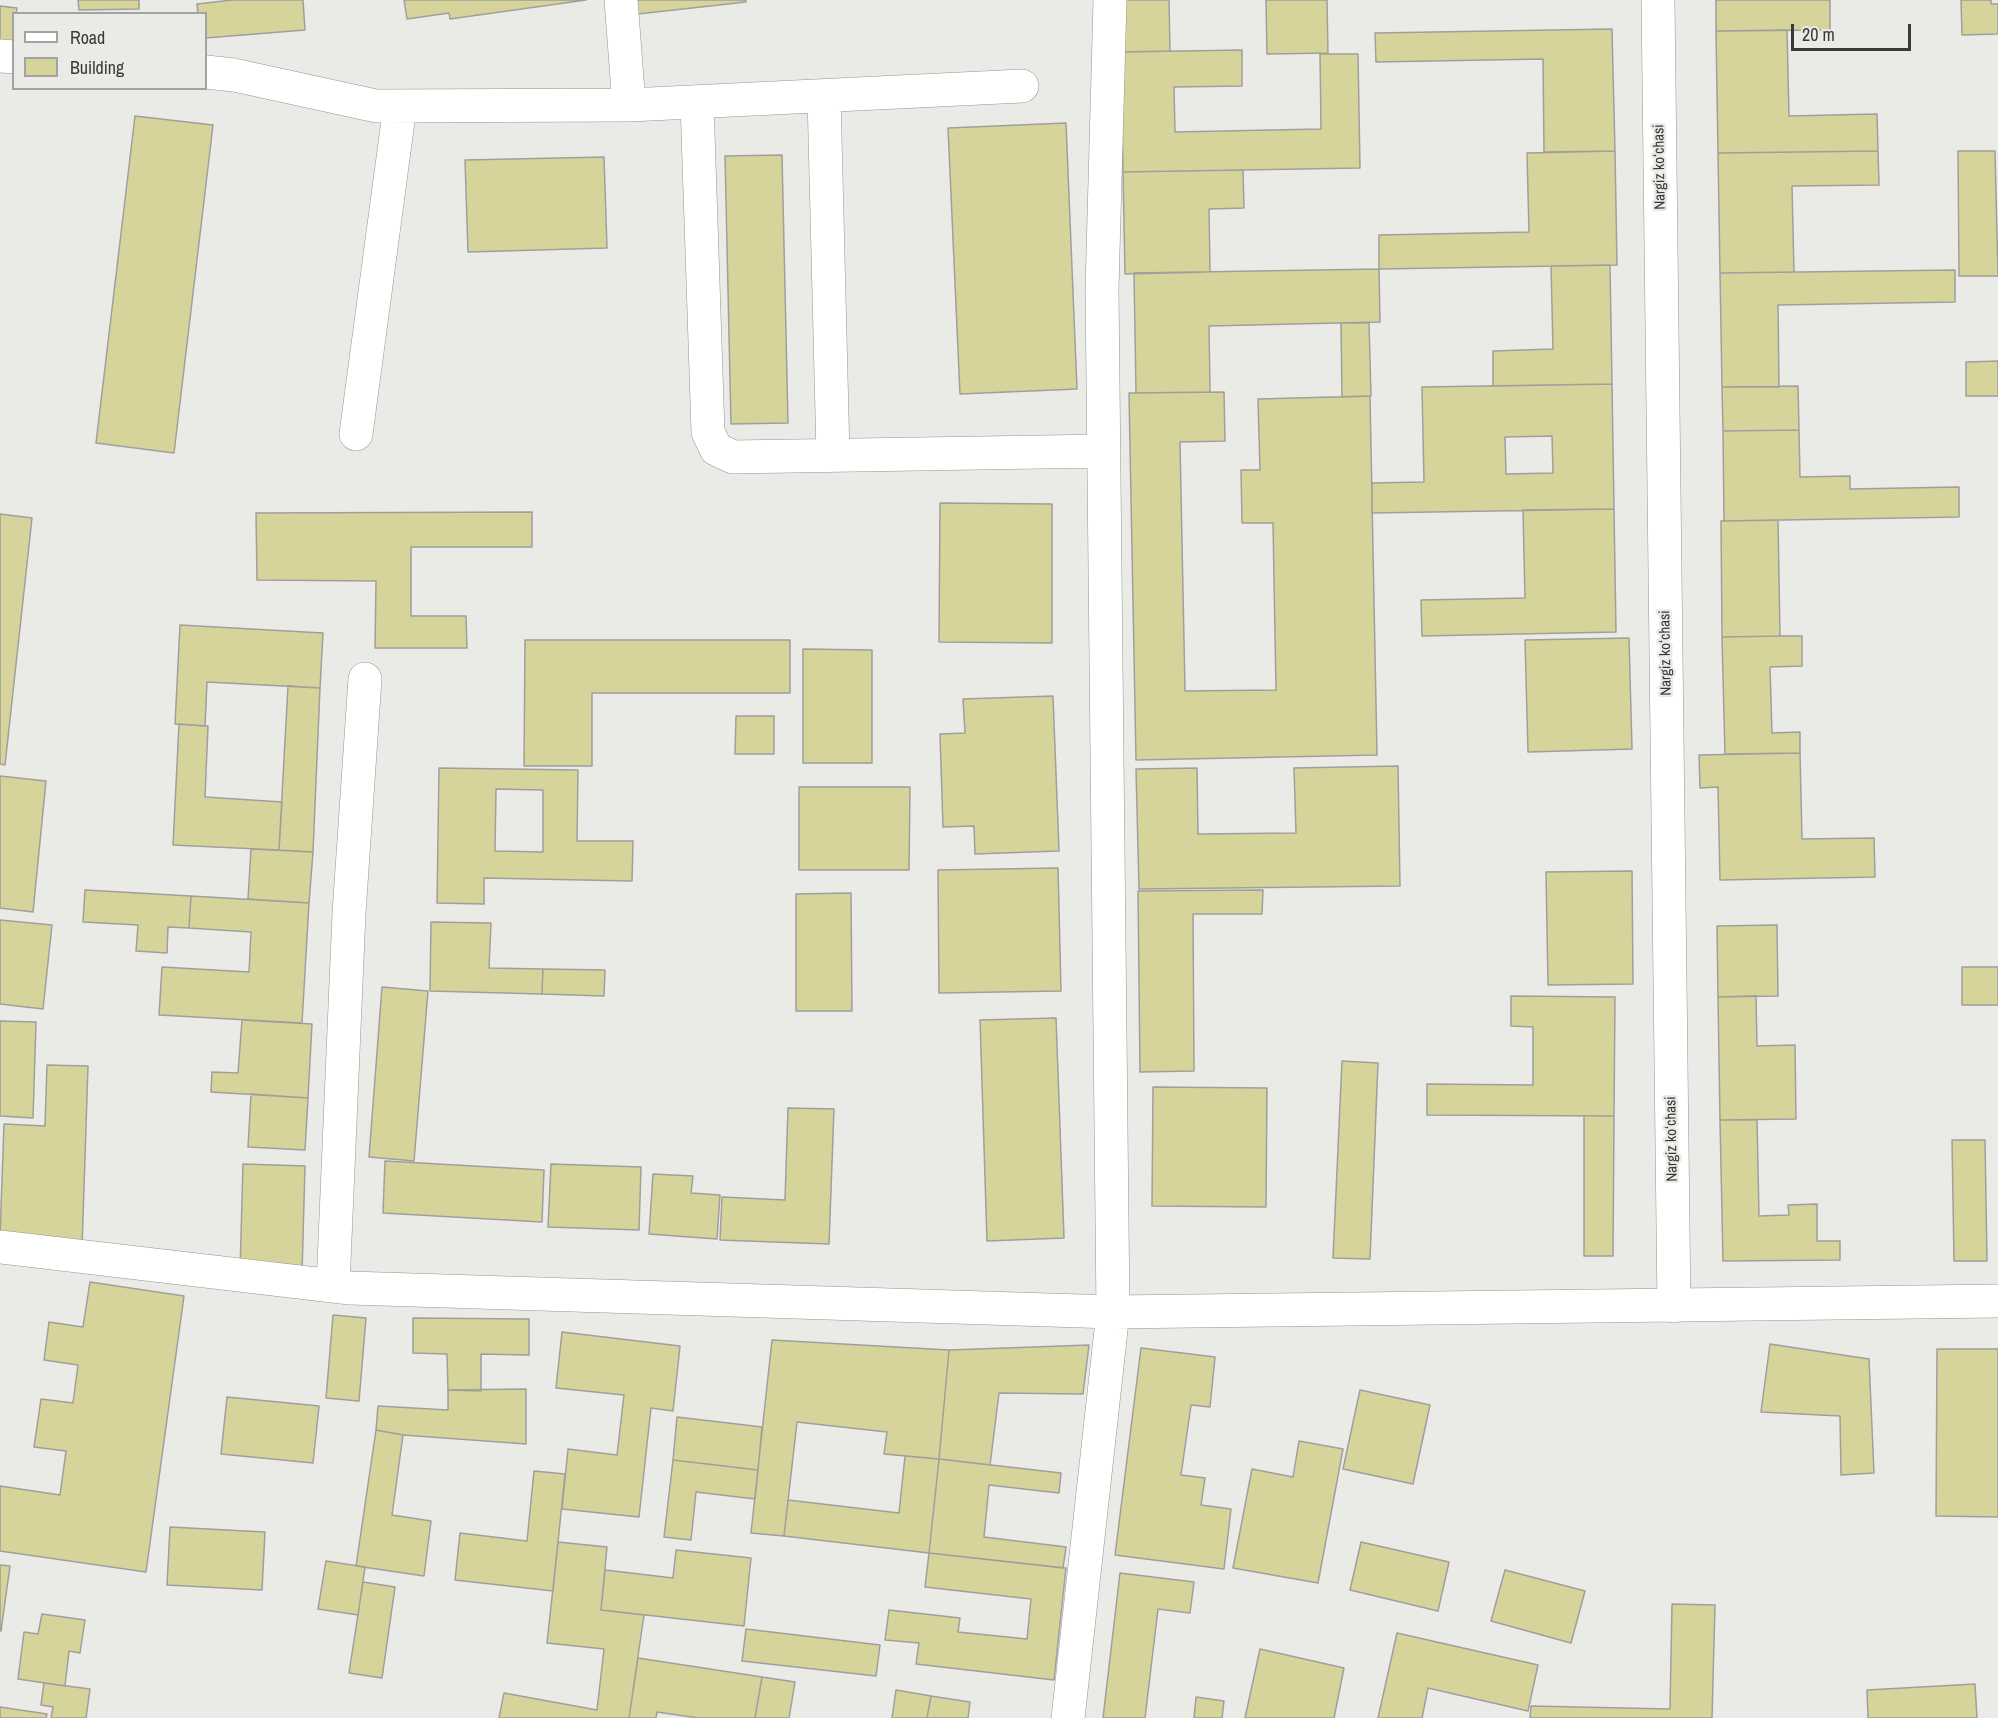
<!DOCTYPE html>
<meta charset="utf-8">
<style>
body{margin:0}
#map{position:relative;width:1998px;height:1718px;overflow:hidden;background:#eaeae7;font-family:"Archivo Narrow",sans-serif}
canvas{display:block}
.legend{position:absolute;left:12px;top:12px;width:195px;height:78px;box-sizing:border-box;background:#eaeae7;border:2px solid #a3a3a1;margin:0;padding:8px 10px;list-style:none;font-size:18px;color:#393938}
.legend li{display:flex;align-items:center;gap:12px;height:30px}
.legend b{width:30px;border:2px solid #a3a3a1}
.scale{position:absolute;left:1791px;top:24px;width:120px;height:27px;box-sizing:border-box;border:3px solid #393938;border-top:0;padding-left:8px;font-size:18px;line-height:21px;white-space:nowrap;color:#393938;-webkit-text-stroke:4px #eaeae7;paint-order:stroke}
</style>
<div id="map">
<canvas width="1998" height="1718"></canvas>
<ul class="legend">
<li><b style="height:8px;background:#fff"></b>Road</li>
<li><b style="height:16px;background:#d7d49b"></b>Building</li>
</ul>
<div class="scale">20 m</div>
</div>
<script>
const c = document.querySelector('canvas').getContext('2d');
c.lineJoin = 'round';
function paint(path, color) { c.fillStyle = color; c.fill(path, 'evenodd'); }
function strokePath(path, color, width, dash) { c.strokeStyle = color; c.lineWidth = width; c.lineCap = dash ? 'butt' : 'round'; c.setLineDash(dash || []); c.stroke(path); }
function write(font, color, halo, rows, align = 'center') {
  c.font = font + ' "Archivo Narrow",sans-serif'; c.lineWidth = 5; c.setLineDash([]); c.textBaseline = 'middle'; c.strokeStyle = halo; c.fillStyle = color; for (const [text, x, y, turn = 0] of rows) {
    c.save(); c.translate(x, y); c.rotate((+turn || 0) * Math.PI / 180); c.textAlign = isNaN(turn) ? turn : align; if (halo) c.strokeText(text, 0, 0); c.fillText(text, 0, 0); c.restore();
  }
}
const building = new Path2D(`
 M78,0h61v9l-60,1z
 M232,0h71l2,30 -99,8v-24h-8l-1,-10z
 M404,0h182l-136,19 -1,-6 -42,6z
 M636,0h110v2l-108,12z
 M1120,0h49l1,51 -49,1z
 M1266,0h61l1,53 -61,1z
 M1716,0h114v30l-114,1z
 M1961,0h30v4h7v30l-36,1z
 M0,6l17,2 -1,6h-2l-1,28 -13,-2z
 M1612,29l3,122 -71,1 -1,-93 -167,3 -1,-29z
 M1787,30l2,86 88,-2 1,37 -160,2 -2,-122z
 M1242,50v36l-68,1 1,45 146,-3 -1,-75h38l2,114 -237,4 -2,-120z
 M135,116l78,9 -39,328 -78,-10z
 M1066,123l11,266 -117,5 -12,-266z
 M1615,151l2,114 -238,4v-34l150,-3 -2,-79z
 M1878,151l1,34 -87,1 2,86 -74,1 -2,-120z
 M1958,151h37l3,125h-39z
 M782,155l6,268 -57,1 -6,-268z
 M604,157l3,91 -139,4 -3,-92z
 M1243,170l1,38 -35,1 1,63 -85,2 -2,-102z
 M1610,265l2,119 -119,2v-35l60,-2 -2,-83z
 M1379,269l1,53 -171,4 1,66 -74,1 -2,-120z
 M1955,270v32l-177,3 1,82h-57l-2,-114z
 M1341,323h28l2,73 -29,1z
 M1998,361v35h-32v-34z
 M1612,384l2,125 -242,4v-30l52,-1 -2,-95zM1552,436l1,37 -47,1 -1,-37z
 M1798,386l1,44 -76,1 -1,-44z
 M1224,392l1,49 -45,1 5,249 91,-1 -3,-167h-31l-1,-53h19l-2,-71 112,-3 7,359 -241,5 -7,-367z
 M1799,430l1,47 50,-1v13l109,-2v30l-235,4 -1,-90z
 M940,503l112,1v139l-113,-1z
 M1614,509l2,123 -194,4 -1,-36 104,-2 -2,-88z
 M532,512v35h-121v69h55l1,32h-92l1,-67 -119,-1 -1,-67z
 M0,514l32,4 -27,247 -5,-1z
 M1778,520l2,116 -58,1 -1,-116z
 M180,625l143,8 -3,55 -113,-6 -2,44 -30,-2z
 M1780,636h22v30l-32,1 2,66 28,-1v21l-75,1 -3,-117z
 M1629,638l3,111 -104,3 -3,-112z
 M525,640h265v53h-198v73h-68z
 M803,649l69,1v113h-69z
 M288,686l32,2 -7,164 -34,-2z
 M1053,696l6,155 -84,3 -1,-28 -31,1 -3,-93 25,-1 -2,-34z
 M736,716h38v38h-39z
 M179,724l29,2 -3,71 77,5 -3,48 -106,-5z
 M1800,753l2,86 72,-1 1,39 -155,3 -2,-93 -18,1 -1,-33z
 M1398,766l2,120 -261,3 -3,-120 61,-1 1,66 98,-1 -2,-65z
 M439,768l139,2 -1,71h56l-1,40 -148,-3v26l-47,-1zM496,789l47,1v62l-48,-1z
 M0,776l46,5 -13,131 -33,-4z
 M799,787h111l-1,83h-110z
 M251,849l62,3 -4,51 -61,-4z
 M1058,868l3,123 -122,2 -1,-123z
 M1632,871l1,113 -85,1 -2,-113z
 M85,890l106,6 -2,32 -21,-1 -1,26 -31,-2 2,-26 -55,-3z
 M1263,890l-1,24h-69l1,157 -54,1 -2,-181z
 M851,893l1,118h-56v-117z
 M191,896l118,7 -7,120 -143,-8 3,-48 87,5 2,-40 -62,-4z
 M0,920l52,5 -9,84 -43,-5z
 M431,922l60,1 -2,45 54,1 -1,25 -112,-3z
 M1777,925l1,71 -60,1 -1,-71z
 M1962,967h36v38h-36z
 M543,969l62,1 -1,26 -62,-2z
 M382,987l46,4 -14,170 -45,-4z
 M1511,996l104,1 -1,119 -187,-1v-31l106,1v-58l-22,-1z
 M1756,996l1,50 38,-1 1,74 -76,1 -2,-123z
 M1056,1018l8,220 -77,3 -7,-221z
 M242,1020l70,4 -4,74 -97,-6 1,-20 26,1z
 M0,1021l36,1 -3,96 -33,-2z
 M1342,1061l36,2 -8,196 -37,-1z
 M47,1065l41,1 -6,182 -82,-12 4,-112 41,2z
 M1153,1087l114,1 -1,119 -114,-1z
 M251,1094l57,4 -3,52 -57,-3z
 M788,1108l46,1 -5,135 -109,-4 2,-43 63,3z
 M1584,1116h30l-1,140h-29z
 M1720,1120h37l2,96 30,-1 -1,-10 29,-1v37h23v19l-117,1z
 M1952,1140h33l2,121h-33z
 M385,1161l159,9 -2,52 -159,-9z
 M243,1164l62,2 -3,108 -62,-2z
 M551,1164l90,3 -2,63 -91,-3z
 M653,1174l40,2 -2,17 29,2 -3,44 -68,-5z
 M90,1282l94,14 -38,276 -146,-21v-65l60,9 6,-44 -32,-4 7,-48 32,4 5,-38 -34,-5 5,-38 34,5z
 M333,1315l33,3 -7,83 -33,-3z
 M413,1318l116,1v36l-48,-1v37l-33,-1 -1,-36 -34,-1z
 M562,1332l118,14 -7,65 -22,-3 -12,109 -77,-8 6,-60 49,6 7,-60 -68,-7z
 M772,1340l177,10 -10,109 -55,-5 3,-22 -90,-10 -13,114 -33,-3z
 M1770,1344l99,15 5,114 -33,2 -1,-59 -79,-4z
 M1089,1345l-6,49 -84,-1 -9,72 -51,-6 10,-109z
 M1141,1348l74,9 -5,50 -19,-2 -10,70 24,3 -4,27 30,4 -7,60 -109,-14z
 M1937,1349h61v168l-62,-1z
 M526,1389v55l-123,-9 -27,-5 2,-24 70,4v-20z
 M1360,1390l70,15 -17,79 -70,-15z
 M227,1397l92,9 -6,57 -92,-9z
 M677,1417l85,10 -4,43 -85,-10z
 M376,1430l27,5 -11,80 39,6 -7,55 -68,-10z
 M1299,1441l44,8 -25,134 -85,-15 19,-99 41,8z
 M905,1456l34,3 -10,94 -145,-17 4,-36 111,13z
 M939,1459l122,14 -2,20 -70,-8 -5,52 82,10 -3,21 -134,-15z
 M673,1460l85,10 -3,29 -59,-7 -5,48 -27,-3z
 M534,1471l31,3 -12,117 -98,-11 5,-47 67,8z
 M170,1527l95,5 -3,58 -95,-5z
 M558,1542l49,5 -6,63 43,5 -15,103h-130l5,-25 93,17 7,-61 -57,-6z
 M1361,1542l88,20 -11,49 -88,-21z
 M676,1550l75,8 -7,68 -143,-16 4,-40 68,8z
 M929,1553l137,15 -12,112 -138,-16 3,-21 -34,-3 4,-30 71,8 -2,14 69,7 4,-40 -106,-12z
 M326,1561l39,6 -7,48 -40,-6z
 M0,1565l10,1 -9,65h-1z
 M1505,1570l80,21 -14,52 -80,-22z
 M1120,1573l74,9 -4,31 -32,-4 -13,109h-42z
 M363,1582l32,5 -13,91 -33,-5z
 M1672,1604l43,1 -3,113h-182l1,-12 139,3z
 M42,1614l43,6 -5,33 -11,-2 -4,35 -47,-7 6,-47 14,2z
 M746,1629l134,16 -4,31 -134,-15z
 M1397,1633l141,32 -10,46 -100,-23 -6,30h-44z
 M1260,1649l84,19 -10,50h-89z
 M638,1658l124,19 -7,41h-57l-41,-6 -1,6h-27z
 M762,1677l33,5 -6,36h-34z
 M44,1683l46,6 -4,29h-35l2,-11 -12,-2z
 M1975,1684l2,34h-109l-1,-28z
 M896,1690l35,6 -4,22h-35z
 M931,1696l39,6 -2,16h-41z
 M1196,1697l28,4 -2,17h-28z
 M0,1707l47,7 -1,4h-46z`);
paint(building, '#d7d49b');
strokePath(building, '#9f9f9c', 1.5);
const minor = new Path2D(`
 M621,0l8,105
 M1658,0l16,1306
 M0,56l14,1
 M206,72l28,3 142,31 253,-1 393,-19
 M824,96l9,359
 M697,102l11,330 8,17 17,8 371,-6
 M356,434l44,-328
 M0,1247l350,41 763,24 885,-11
 M333,1286l16,-373 16,-234
 M1068,1718l45,-406 -11,-1023 8,-289`);
strokePath(minor, '#949491', 34);
strokePath(minor, '#fff', 33);
write('15px', '#393938', '#eaeae7', [
 ["Nargiz koʻchasi",1660,167,-91],
 ["Nargiz koʻchasi",1666,653,-91],
 ["Nargiz koʻchasi",1672,1139,-91]
]);
</script>
